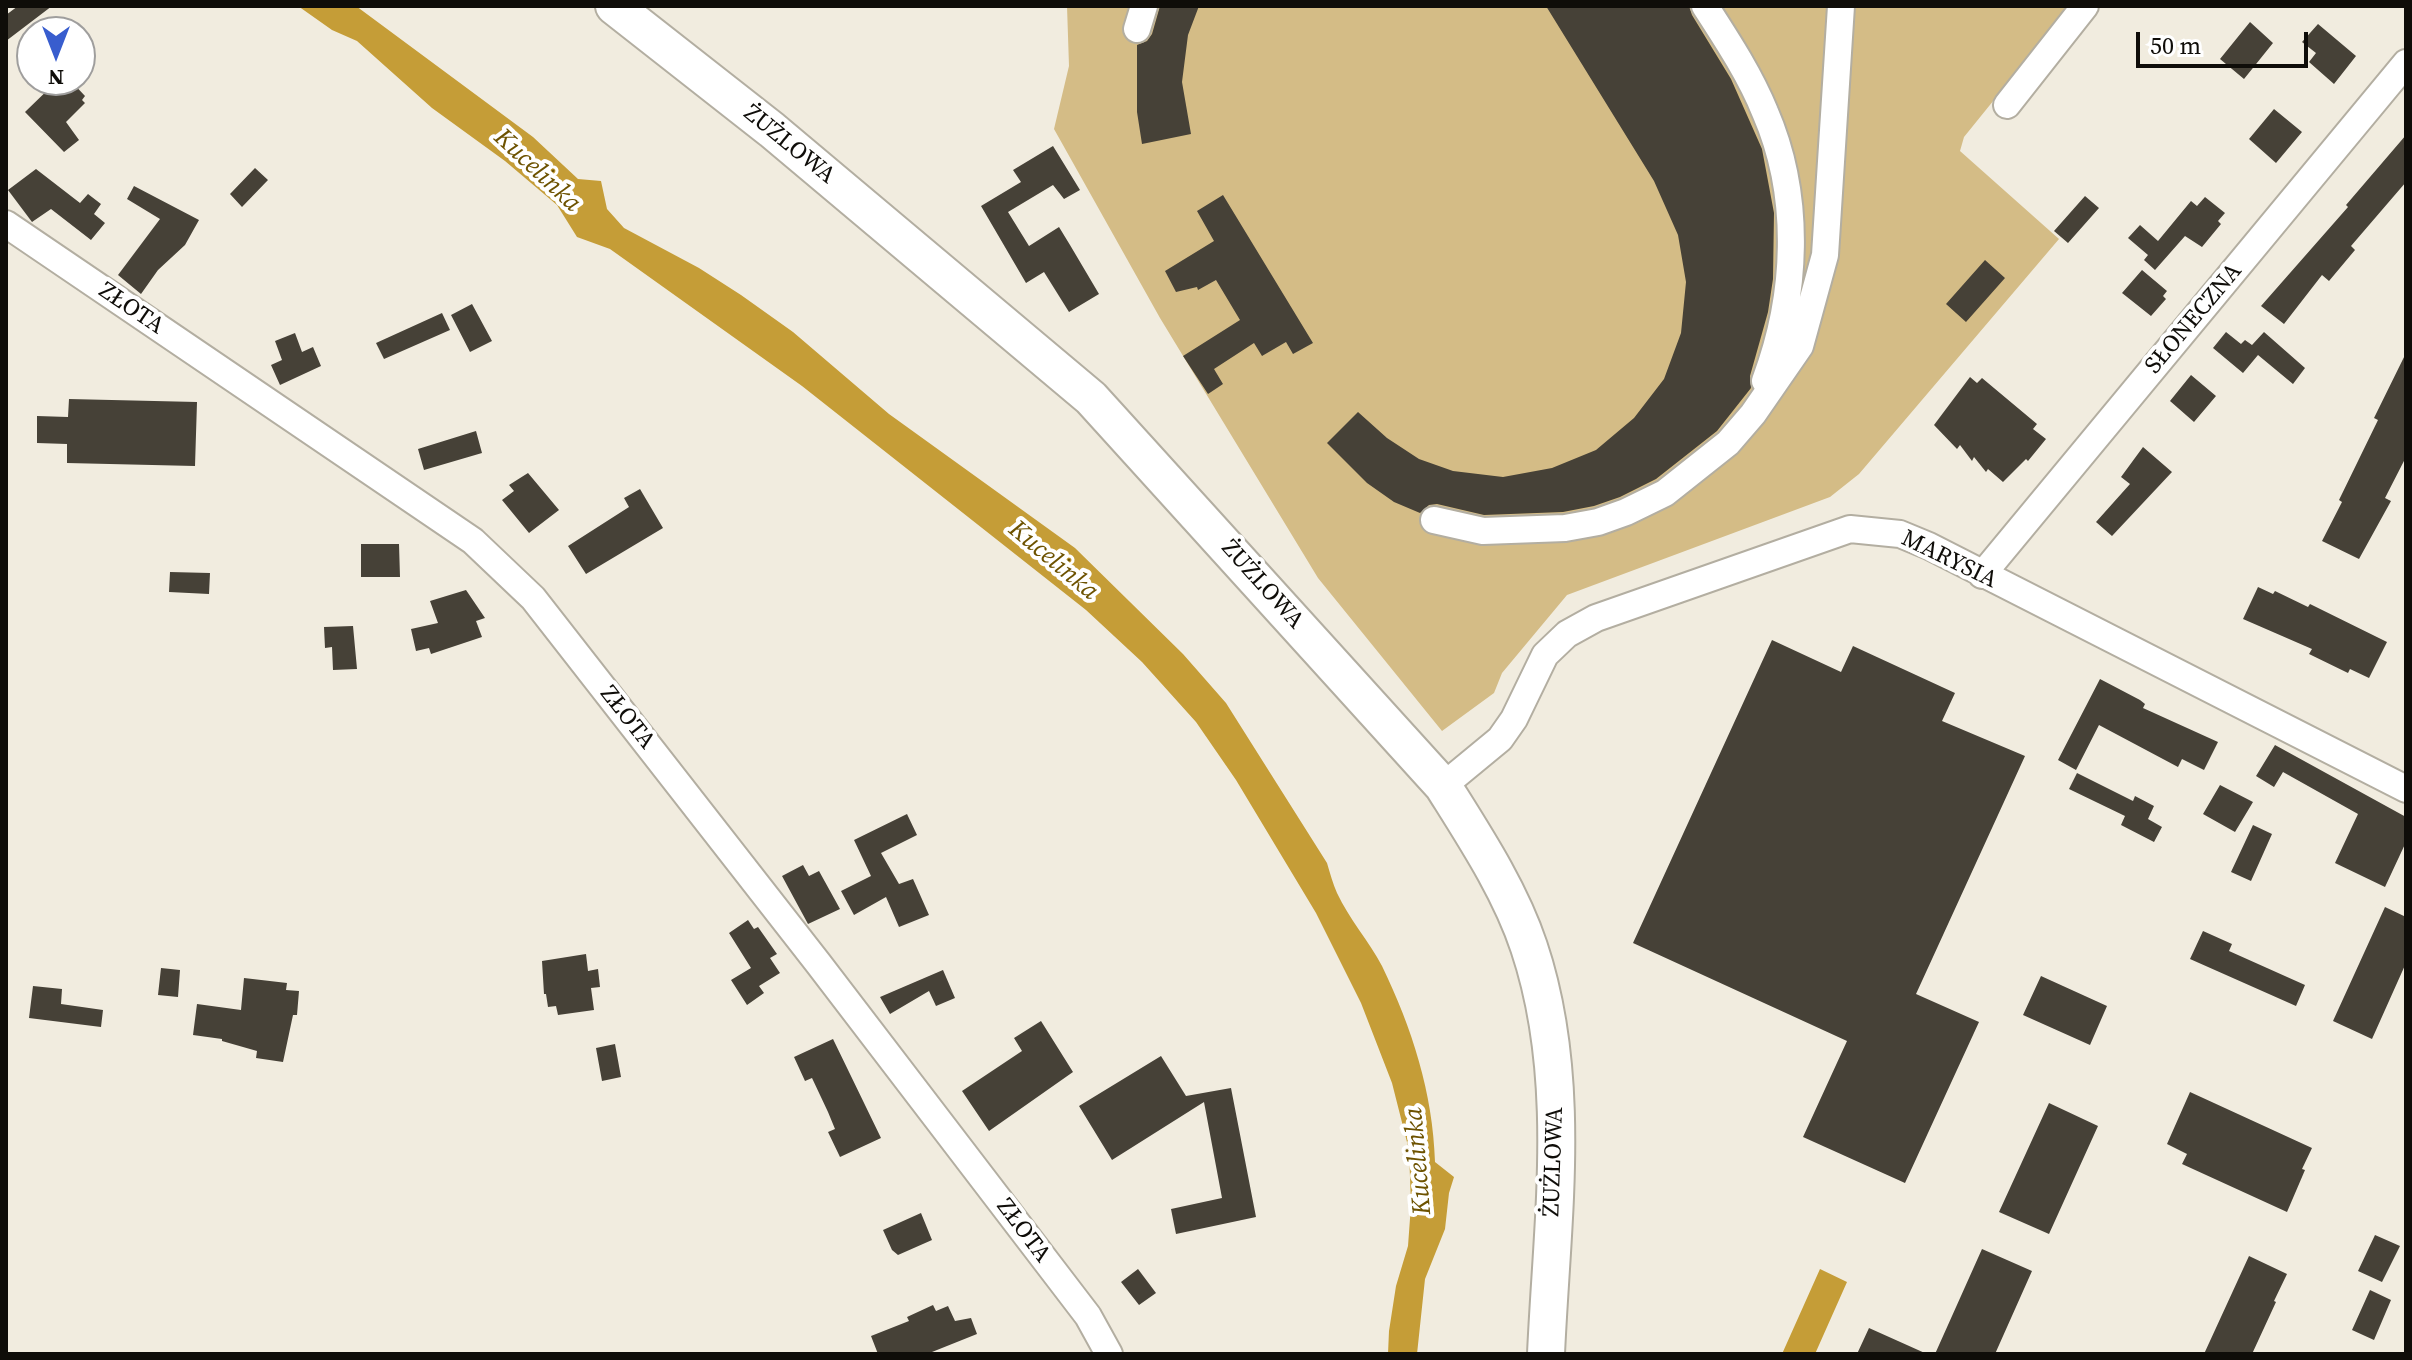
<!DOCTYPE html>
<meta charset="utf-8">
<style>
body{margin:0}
#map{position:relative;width:2412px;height:1360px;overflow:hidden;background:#f1ecdf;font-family:"Source Serif 4",serif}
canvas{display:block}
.frame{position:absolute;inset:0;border:8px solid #0f0d09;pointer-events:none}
.north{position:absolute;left:16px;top:16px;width:80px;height:80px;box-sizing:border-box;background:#fff;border:2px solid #9f9e9d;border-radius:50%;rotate:180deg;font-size:22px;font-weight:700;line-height:32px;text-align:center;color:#0f0d09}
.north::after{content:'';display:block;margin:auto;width:28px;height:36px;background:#385dce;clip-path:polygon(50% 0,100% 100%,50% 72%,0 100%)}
.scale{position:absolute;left:2136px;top:32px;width:172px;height:36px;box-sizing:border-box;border:4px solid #0f0d09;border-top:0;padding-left:10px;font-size:24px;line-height:28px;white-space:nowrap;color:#0f0d09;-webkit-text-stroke:6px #fff;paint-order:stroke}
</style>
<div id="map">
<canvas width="2412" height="1360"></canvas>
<div class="frame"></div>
<div class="north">N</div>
<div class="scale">50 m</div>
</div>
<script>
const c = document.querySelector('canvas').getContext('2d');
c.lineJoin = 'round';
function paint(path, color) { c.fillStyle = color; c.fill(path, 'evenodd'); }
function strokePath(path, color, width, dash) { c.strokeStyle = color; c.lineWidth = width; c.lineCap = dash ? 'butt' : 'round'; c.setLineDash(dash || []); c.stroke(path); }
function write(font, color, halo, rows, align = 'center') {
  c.font = font + ' "Source Serif 4",serif'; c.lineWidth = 8; c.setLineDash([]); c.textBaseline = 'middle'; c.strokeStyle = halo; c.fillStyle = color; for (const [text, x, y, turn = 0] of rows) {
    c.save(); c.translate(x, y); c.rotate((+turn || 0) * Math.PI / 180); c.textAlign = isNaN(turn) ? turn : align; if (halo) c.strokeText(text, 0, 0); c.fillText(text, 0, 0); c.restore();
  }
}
paint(new Path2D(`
 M1067,6h1003l-106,131 -4,14 99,88 -200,235 -29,23 -263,98 -65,78 -8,20 -52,38 -124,-153 -158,-260 -106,-189 15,-63z`), '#d4bc86');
paint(new Path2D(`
 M298,6h58l177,131 45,42 23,2 6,28 17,19 75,40 42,27 52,37 96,82 186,134 108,106 43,49 101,160c3,10 6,21 10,30 12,26 32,48 45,73 30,62 51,127 53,196l19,15 -5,16 -4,36 -20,50 -8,75h-29l1,-23 7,-45 12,-40 3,-41 -2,-55 -17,-67 -31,-80 -45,-90 -80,-133 -40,-58 -54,-60 -56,-52 -284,-224 -192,-137 -33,-12 -20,-32 -52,-44 -73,-53 -75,-67 -25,-11z
 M1820,1269l27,13 -32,72h-33z`), '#c59d37');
paint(new Path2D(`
 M18,6h34l-46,35v-26z
 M1160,6h39l-11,29 -6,47 9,52 -49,10 -5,-32v-67l10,-4 5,-7z
 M1546,6h143l3,9 39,64 31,70 12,64 -1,66 -5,33 -18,64 1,12 -34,43 -61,48 -36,18 -26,9 -31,6 -79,3 -47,-11 -8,1 -9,8 -26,-11 -27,-19 -40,-40 31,-31 29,26 32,21 34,12 50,6 49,-9 44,-18 38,-32 30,-39 17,-46 5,-51 -8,-47 -24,-54z
 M2250,22l23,21 -29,36 -24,-20z
 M2318,24l38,32 -22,28 -25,-22 7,-9 -14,-11z
 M58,80h12l15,16 -3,4 3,3 -19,19 13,18 -15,12 -39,-40z
 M2274,109l28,23 -26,31 -27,-24z
 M2406,135v47l-55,64 4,4 -26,31 -7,-6 -38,49 -23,-18 87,-99 -2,-2z
 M1053,146l27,44 -16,9 -11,-14 -45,27 21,34 30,-19 11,18 29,49 -30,18 -25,-40 -18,11 -45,-77 40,-24 -8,-12z
 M255,168l13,12 -26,27 -12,-13z
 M36,169l44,34 8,-9 13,10 -7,10 11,9 -14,17 -40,-31 -19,13 -24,-32z
 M134,186l65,34 -14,25 -27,25 -17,24 -23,-19 42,-56 -33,-20z
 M1223,195l90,148 -20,11 -7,-12 -24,14 -8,-13 -40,26 9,15 -15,10 -25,-38 57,-36 -24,-40 -18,10 -1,-3 -21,5 -11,-21 49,-30 -17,-30z
 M2085,196l14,12 -31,35 -14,-12z
 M2205,197l20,16 -7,8 3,3 -19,23 -17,-11 -30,34 -11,-10 4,-5 -20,-17 12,-13 18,16 33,-40 6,5z
 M1985,260l20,18 -39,44 -20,-18z
 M2142,270l25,21 -4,5 3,3 -15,17 -29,-23z
 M472,304l20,37 -22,11 -19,-37z
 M442,313l8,17 -66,29 -8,-16z
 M2226,332l15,12 4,-4 7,5 12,-13 41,36 -12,16 -35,-29 -15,18 -30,-25z
 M295,333l7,19 11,-5 8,19 -41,19 -9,-20 11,-5 -7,-19z
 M2406,353v104l-21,41 6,3 -32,58 -37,-18 20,-39 -3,-2 39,-80 -4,-2z
 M2191,375l25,21 -22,26 -24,-21z
 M1970,377l7,6 5,-5 55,46 -4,5 13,10 -18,22 -2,-2 -23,23 -15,-13 -2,3 -12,-15 -2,4 -12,-16 -3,4 -23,-24z
 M69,399l128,3 -2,64 -128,-3v-19l-30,-1v-27l31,1z
 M476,431l6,22 -58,17 -6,-21z
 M2143,447l29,25 -60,64 -16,-14 34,-38 -9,-7z
 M528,473l31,37 -30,23 -27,-33 12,-9 -5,-6z
 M640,489l23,39 -77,46 -18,-28 61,-39 -5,-9z
 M361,544h38l1,33h-39z
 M170,572l40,1 -1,21 -40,-2z
 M2258,587l15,7 2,-3 33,16 2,-3 77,38 -18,36 -19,-9 -2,4 -39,-19 3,-5 -69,-30z
 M466,590l19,28 -9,3 6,16 -51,17 -2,-6 -13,3 -5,-22 27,-6 -8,-22z
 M353,626l4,43 -24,1 -1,-23 -7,1 -1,-21z
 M1772,640l69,32 12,-26 102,47 -13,28 83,35 -109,238 63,28 -74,161 -102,-46 44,-96 -214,-98z
 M2100,679l40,21 5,4 -2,4 75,34 -14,28 -22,-11 -4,8 -79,-42 -23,45 -18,-10z
 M2275,745l131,72v25l-21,45 -50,-24 23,-49 -75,-42 -9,15 -18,-11z
 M2077,773l56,28 2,-5 19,10 -6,13 14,8 -8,15 -33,-17 4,-9 -56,-27z
 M2220,785l33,17 -18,30 -32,-18z
 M907,814l10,21 -36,18 18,31 14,-5 16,36 -30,12 -13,-30 -32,18 -13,-24 30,-15 -17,-36z
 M2253,825l19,9 -21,47 -20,-9z
 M803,865l6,11 10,-5 21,38 -32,15 -26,-48z
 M2385,907l21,10v46l-34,76 -39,-18z
 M748,920l6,9 4,-2 19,27 -7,4 10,15 -21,13 5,7 -17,12 -16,-25 20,-12 -22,-35z
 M2203,931l29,13 -3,7 76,34 -9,21 -106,-47z
 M586,954l2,17 10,-2 2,18 -9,1 3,22 -36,5 -2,-9 -8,1 -2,-13h-2l-2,-33z
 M161,968l19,2 -2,27 -20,-2z
 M943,970l12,28 -19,8 -7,-15 -39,23 -10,-17z
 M2041,976l66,30 -17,39 -67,-30z
 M244,978l43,5 -1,7 13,1 -2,24h-4l-10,47 -27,-4 1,-7 -35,-10v-2l-29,-4 4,-31 44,6z
 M33,986l29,3 -1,15 42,6 -2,17 -72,-9z
 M1041,1021l32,51 -84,59 -27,-40 60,-40 -8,-13z
 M833,1039l48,99 -41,19 -12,-25 7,-3 -7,-17 -16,-34 -7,3 -11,-24z
 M615,1044l6,33 -19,4 -6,-33z
 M1161,1056l25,40 45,-8 25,129 -80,17 -5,-25 51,-11 -18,-96 -92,58 -33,-54z
 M2190,1092l122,56 -10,21 3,1 -18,42 -105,-48 5,-10 -20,-10z
 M2049,1103l49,23 -49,108 -50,-22z
 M921,1213l11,27 -34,15 -6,-5 -9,-20z
 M2375,1235l25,11 -18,36 -24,-11z
 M1982,1249l50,22 -37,83h-60z
 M2249,1256l38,18 -13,27 2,1 -24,52h-48z
 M1138,1269l18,24 -17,12 -18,-23z
 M2370,1290l21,10 -17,40 -22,-10z
 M933,1305l3,6 12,-5 7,15 16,-3 6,16 -50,20h-49l-7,-18 38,-15 -2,-4z
 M1869,1328l58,26h-70z`), '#464137');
const street = new Path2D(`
 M1705,6c22,34 45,69 60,106 37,85 32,184 0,269
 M1137,29l7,-23
 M2007,105l78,-99
 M6,224l467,317 60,57 285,365 270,353 21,38
 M1434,520l49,11 82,-3 33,-6 28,-10 39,-19 63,-50 25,-29 47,-68 25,-91 16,-249
 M1982,575l424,-512
 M1443,786l57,-47 14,-20 31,-64 22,-21 29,-16 254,-89 50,5 29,12 477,243`);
const secondary = new Path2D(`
 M614,6l158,124 319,268 352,388c32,51 67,104 86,161 44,131 23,272 17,407`);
strokePath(street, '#b3aea1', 30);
strokePath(secondary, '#b3aea1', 40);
strokePath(street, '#fff', 26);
strokePath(secondary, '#fff', 36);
write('24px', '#0f0d09', '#fff', [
 ["ŻUŻLOWA",789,145,39],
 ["ZŁOTA",131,309,34],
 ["SŁONECZNA",2194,319,-50],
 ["MARYSIA",1949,560,26],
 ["ŻUŻLOWA",1262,585,48],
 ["ZŁOTA",627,718,52],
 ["ŻUŻLOWA",1554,1162,-88],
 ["ZŁOTA",1023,1231,53]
]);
write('italic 26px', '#6d5200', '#fff', [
 ["Kucelinka",537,171,43],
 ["Kucelinka",1053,561,40],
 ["Kucelinka",1419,1161,-95]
]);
</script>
